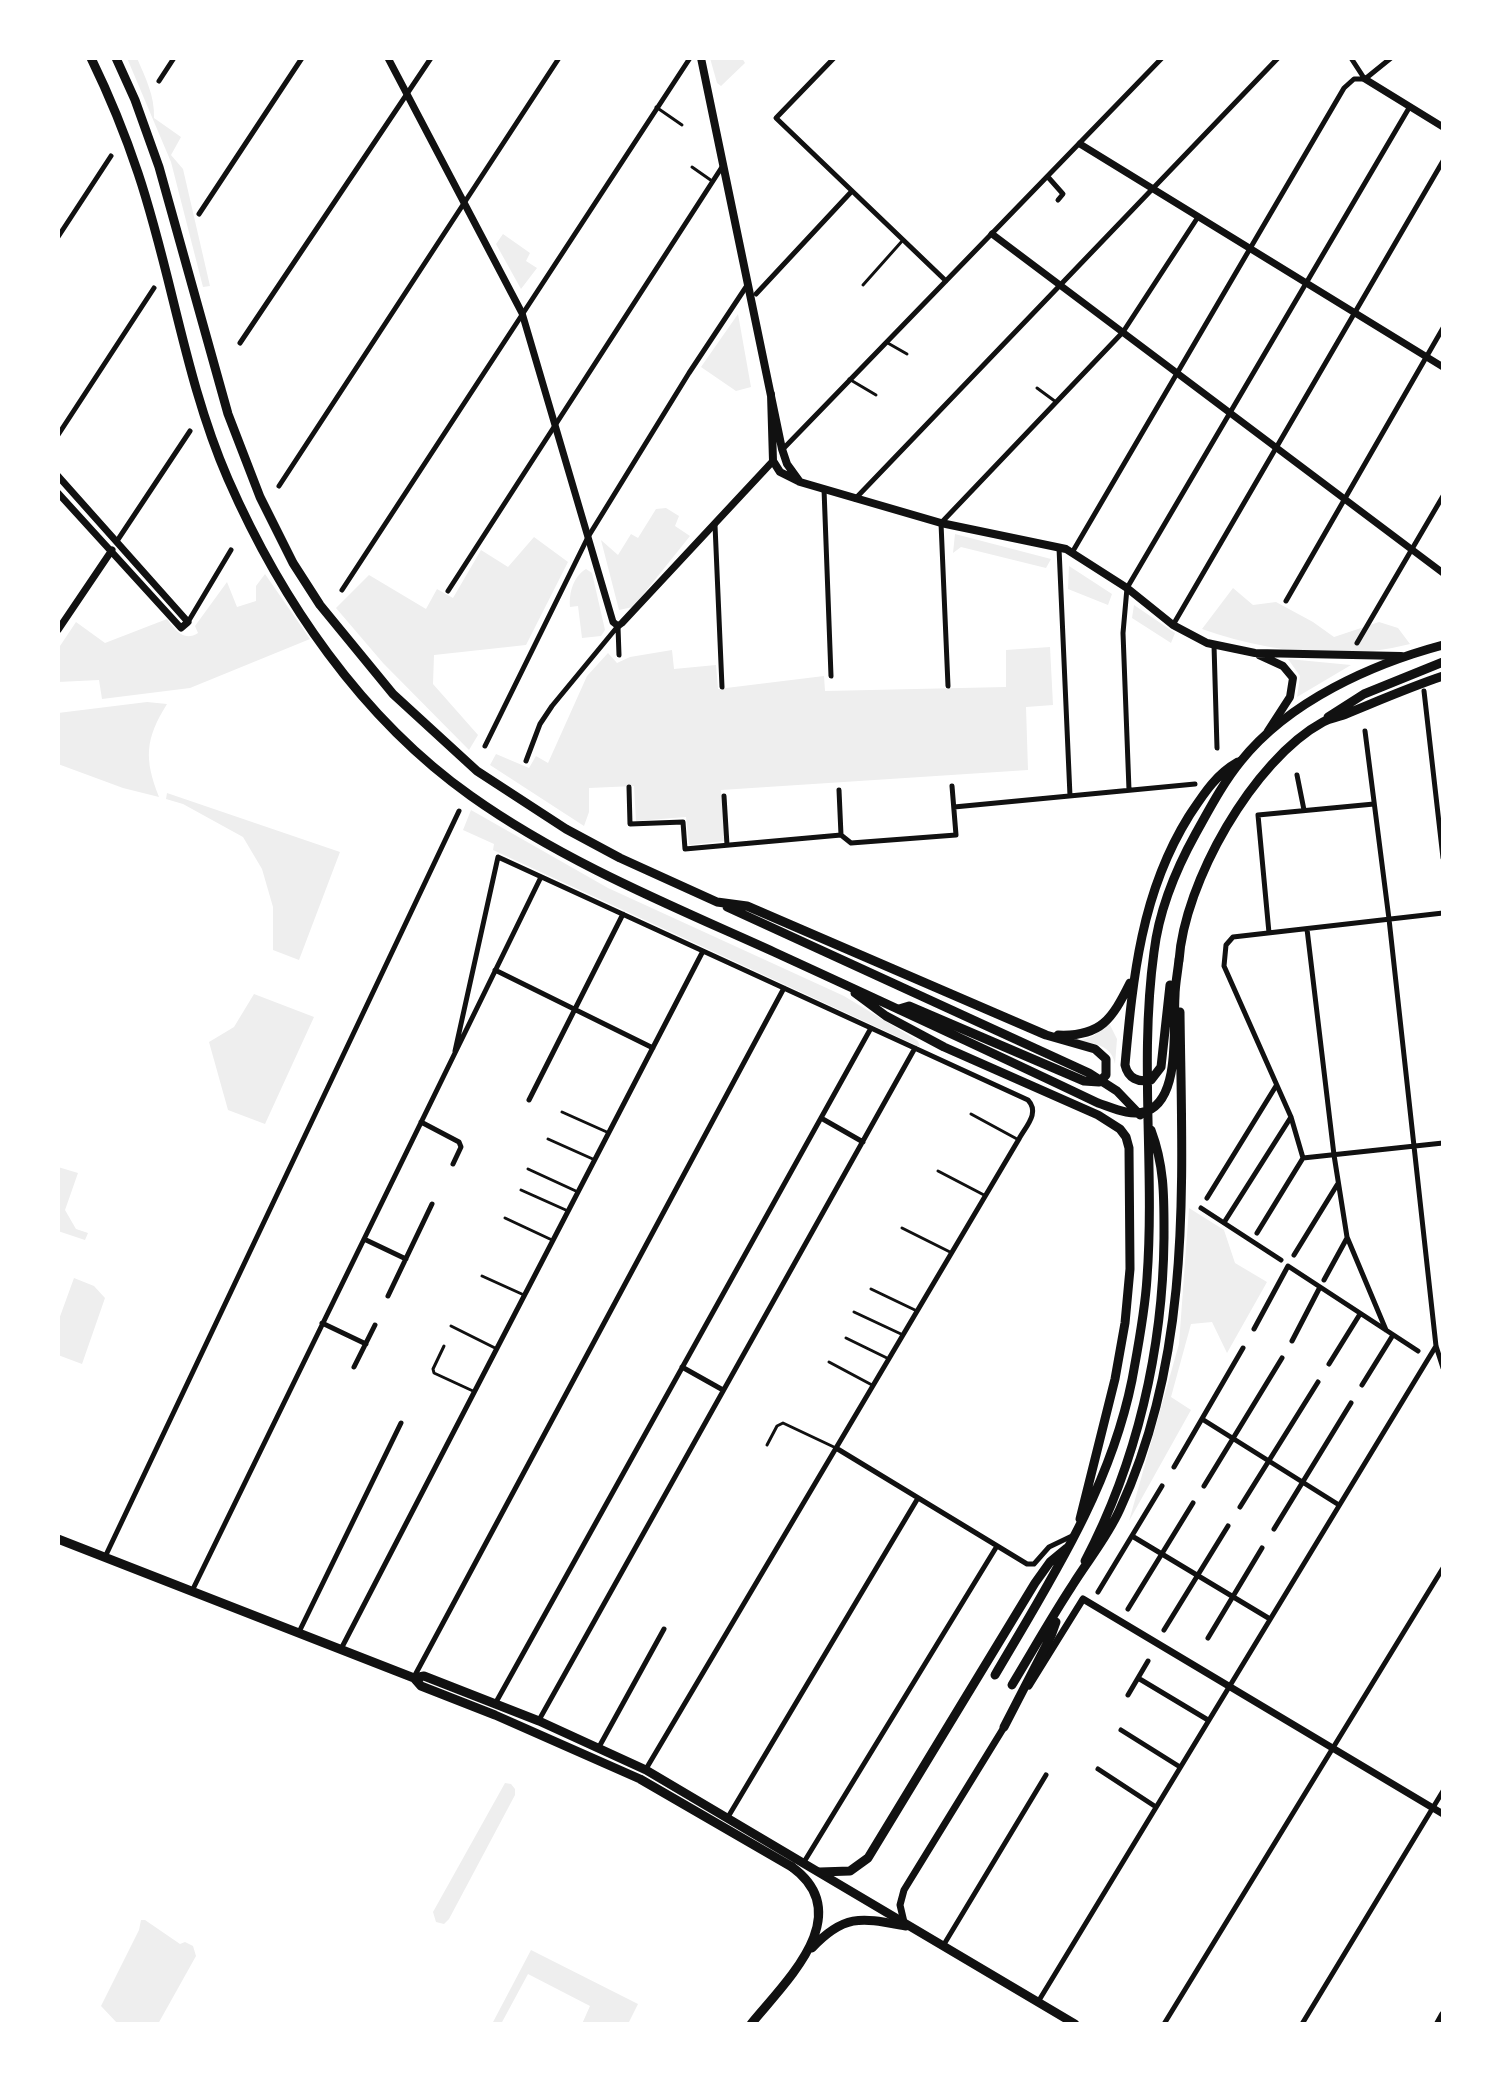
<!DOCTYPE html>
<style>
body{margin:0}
#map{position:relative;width:1501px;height:2082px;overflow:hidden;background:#fff;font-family:"Fira Sans Condensed",sans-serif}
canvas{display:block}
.frame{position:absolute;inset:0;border:60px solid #fff;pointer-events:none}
</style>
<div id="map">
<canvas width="1501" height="2082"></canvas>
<div class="frame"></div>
</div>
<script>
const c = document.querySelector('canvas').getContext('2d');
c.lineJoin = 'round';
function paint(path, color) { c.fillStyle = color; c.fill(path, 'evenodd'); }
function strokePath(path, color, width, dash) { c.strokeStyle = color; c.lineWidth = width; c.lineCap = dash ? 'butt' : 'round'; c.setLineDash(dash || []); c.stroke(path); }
paint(new Path2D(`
 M127,58h10c8,19 18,38 17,60l27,19 -10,18 12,14 27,117 -7,1 -32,-125z
 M710,58h32l3,5 -24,23 -4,-3z
 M503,234l27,19 -4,8 11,7 -16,21 -25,-45z
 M738,314l13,73 -15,4 -35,-24z
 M666,508l13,8 -4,10 15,10 -57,71 -14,3 -18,-70 17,15 13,-21 7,4 18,-29z
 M955,534l96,25 -5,9 -85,-21 -8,6z
 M534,537l34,25 -42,83 -92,10 -1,29 45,51 -9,15 -86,-87 -47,-55 33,-33 57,34 11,-20 16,9 28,-48 27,17z
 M1069,566l43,28 -4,11 -40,-16z
 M586,569l6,4 13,57 -4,6 -19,2 -4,-32 -8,1c-1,-14 3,-30 16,-38z
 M265,574l45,65 -120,49 -88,11 -3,-19 -41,2v-33l18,-27 29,21 62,-24c8,11 17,23 31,14l-3,-7 32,-44 10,25 19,-6v-15z
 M1233,588l20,17 23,-3 37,20 21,15 45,-15 19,6 12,16c-66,17 -144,8 -208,-15z
 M1134,605l41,28 -4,10 -39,-25z
 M1050,647l3,58 -27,2 2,63 -307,20 4,51 -36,4 -3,-28 -50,4 -2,-35 -45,2v24l-5,14 -94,-61 6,-11 33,14 7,-12 12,7 39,-87 21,-23 9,10 13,-6 42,-7 2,19 42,-4 2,24 106,-13 1,15 181,-4v-37z
 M1288,659l63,6 -54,32 3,-21z
 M147,702l20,2c-22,35 -23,55 -8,93l-36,-9 -65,-24v-51z
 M167,793l173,59 -41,108 -26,-10v-43l-11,-38 -19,-32 -60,-33 -17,-5z
 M471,810l137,78 236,108 74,45 2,6 -427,-197 1,-6 -31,-14z
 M254,994l60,23 -49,107 -37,-14 -19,-68 25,-15z
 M1109,1023l8,16 -2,25c-3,-18 -20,-21 -36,-23l14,-5z
 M58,1167l20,6 -13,37 11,19 12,4 -3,7 -27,-9z
 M1189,1208l35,22 11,33 32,19 -40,71 -15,-31 -21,2 -20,73 20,13 -62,111 50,-177z
 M74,1278l20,8 11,12 -23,66 -24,-9v-33z
 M505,1783l6,1 4,5v6l-66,124 -5,5 -8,-2 -3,-10z
 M141,1920h4l35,24 5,-2 8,4 3,10 -38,68h-40l-17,-18 38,-76z
 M531,1950l107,54 -10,20h-46l8,-18 -62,-32 -27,50h-9z`), '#eee');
strokePath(new Path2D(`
 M656,107l26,18
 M692,167l20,14
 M863,285l40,-45
 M886,342l21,12
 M849,379l27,16
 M1037,388l19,14
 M562,1112l47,21
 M971,1114l46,25
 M548,1139l47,21
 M528,1169l50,23
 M938,1171l46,24
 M521,1190l47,21
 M505,1218l47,22
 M902,1228l50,25
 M482,1276l42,19
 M871,1289l46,22
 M854,1312l47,22
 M451,1326l46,23
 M846,1338l43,21
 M444,1346l-11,23 1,4 39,18
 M829,1362l43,23
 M767,1445l10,-19 6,-3 53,25`), '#111', 3);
strokePath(new Path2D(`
 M834,58l-58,60 170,163
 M1351,58l13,20
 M1365,79l26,-21
 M159,81l15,-23
 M1048,177l15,17 -5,6
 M199,214l103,-156
 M58,237l53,-81
 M756,294l96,-103
 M240,343l191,-285
 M58,435l96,-147
 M783,449l379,-391
 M279,486l280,-428
 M824,489l7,187
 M855,499l423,-441
 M715,525l7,162
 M117,541l73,-110
 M1059,548l11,248
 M1073,551l271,-463 10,-9h11
 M342,590l348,-532
 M448,591l274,-424
 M1286,601l157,-273
 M188,622l43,-72
 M1173,625l270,-464
 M618,627l1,28
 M1357,643l86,-147
 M1214,645l3,103
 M948,686l-7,-163 182,-191 75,-115
 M1424,691l19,167
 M1365,731l24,188 47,427 7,22
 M485,746l103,-209 101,-164 57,-86
 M526,761l14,-37 12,-18 66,-80
 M1297,775l7,35
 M629,787l1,37 53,-2 2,27 156,-14 10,8 105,-8 -4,-49
 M839,790l2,45
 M1129,790l-6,-157 4,-45 282,-480
 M724,796l3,49
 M954,807l241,-23
 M1307,929l27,226 13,82 39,93
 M1269,933l-11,-118 116,-11
 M495,970l158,78
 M455,1051l43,-194 530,243c12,13 -2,26 -9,39l-373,630
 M529,1100l94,-186
 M821,1118l42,24
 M421,1122l38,20 2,5 -8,17
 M1303,1158l-12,-41 -67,-151 2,-21 7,-8 210,-24
 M1303,1158l140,-15
 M1207,1198l69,-112
 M1201,1208l80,52
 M1225,1221l66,-104
 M1257,1233l46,-75
 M364,1239l42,20
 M1294,1255l43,-70
 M1324,1280l23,-42
 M388,1296l44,-92
 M322,1323l44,21
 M1254,1329l34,-63 130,85
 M1292,1341l28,-54
 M1329,1364l31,-50
 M354,1367l21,-42
 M682,1367l41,23
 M1362,1385l31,-50
 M1202,1419l137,86
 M836,1448l191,116h7l15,-17 23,-11
 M1174,1467l69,-119
 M1204,1486l78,-128
 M1240,1507l78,-125
 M1274,1529l77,-126
 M1132,1536l138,83
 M105,1557l354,-746
 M192,1591l349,-714
 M1098,1592l64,-106
 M1128,1609l65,-106
 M1164,1630l64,-104
 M299,1632l102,-209
 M1208,1638l54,-90
 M341,1649l362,-698
 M414,1677l370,-689
 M1138,1678l10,-17
 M1128,1695l10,-17 70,42
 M495,1704l376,-676
 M539,1720l376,-672
 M1121,1730l59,37
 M599,1747l65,-118
 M1098,1769l58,38
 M728,1817l190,-319
 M804,1862l193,-316
 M943,1946l103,-171
 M1038,2002l398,-656
 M1164,2024l279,-456
 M1302,2024l141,-233`), '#111', 5);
strokePath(new Path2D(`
 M388,58l134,255 91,309 5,4 4,-3 151,-162
 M1365,79l78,48
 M1080,144l363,223
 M992,234l451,339
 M58,476l130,146 -7,6 -123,-135
 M58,630l54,-80
 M1029,1686l54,-87 360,215
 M904,1922l-4,-17 4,-15 102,-166`), '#111', 7);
strokePath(new Path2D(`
 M701,58l81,391 5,15 13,18 -20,-10 -7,-11 -2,-67
 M800,482l141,41 125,26 61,39 46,37 34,18 48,10 146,3
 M1259,655l24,11 10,12 -3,19 -22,34
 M1438,2024l5,-9`), '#111', 8);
strokePath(new Path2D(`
 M58,1539l338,132 18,7 7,8 74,29 145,64 152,88
 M414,1678l10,-2 115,45 107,49 429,254`), '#111', 9);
strokePath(new Path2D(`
 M91,58c18,37 34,76 47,115 34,101 47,207 90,306 53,121 133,239 243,317 93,66 199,109 303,156 109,50 217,100 324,151 15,5 33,14 49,8 34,-13 26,-85 28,-115 0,-12 3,-25 4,-37
 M116,58l19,42 24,67 69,247 32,83 33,66 27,42 73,89 84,77 89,58 54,29 97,44 30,4 299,129 49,14 11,10v16l-7,7 -15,-1 -175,-75 -10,3
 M1328,717l36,-23 79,-32
 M727,907l362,166 28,18 23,24
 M1179,961c5,-78 74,-201 144,-239 7,-4 16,-5 23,-8 32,-13 64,-27 97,-38
 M1170,985l-9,82 -10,13c-13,3 -23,-2 -26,-15 8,-88 16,-172 64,-249 14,-21 26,-41 49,-54
 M855,993l31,23 58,31 154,68 22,14 6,8 3,11 1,121 -5,54 -10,56 -35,140
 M1058,1035c43,2 54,-16 72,-52
 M1085,1561c52,-99 78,-212 79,-323 0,-38 1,-71 -13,-108
 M995,1675c55,-94 115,-186 137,-295 6,-33 13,-68 15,-102 8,-109 -8,-218 7,-326 5,-42 22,-83 42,-119 14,-25 27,-50 45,-72 48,-60 131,-97 202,-116
 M1012,1685c20,-33 39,-67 60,-99 16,-26 35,-48 48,-77 73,-158 62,-327 60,-497
 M1004,1727l47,-91 5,-14
 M820,1872l30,-1 18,-13 167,-275 15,-21 17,-14
 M812,1948c33,-35 50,-30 94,-22
 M751,2024c34,-42 107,-109 41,-157`), '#111', 9);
</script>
